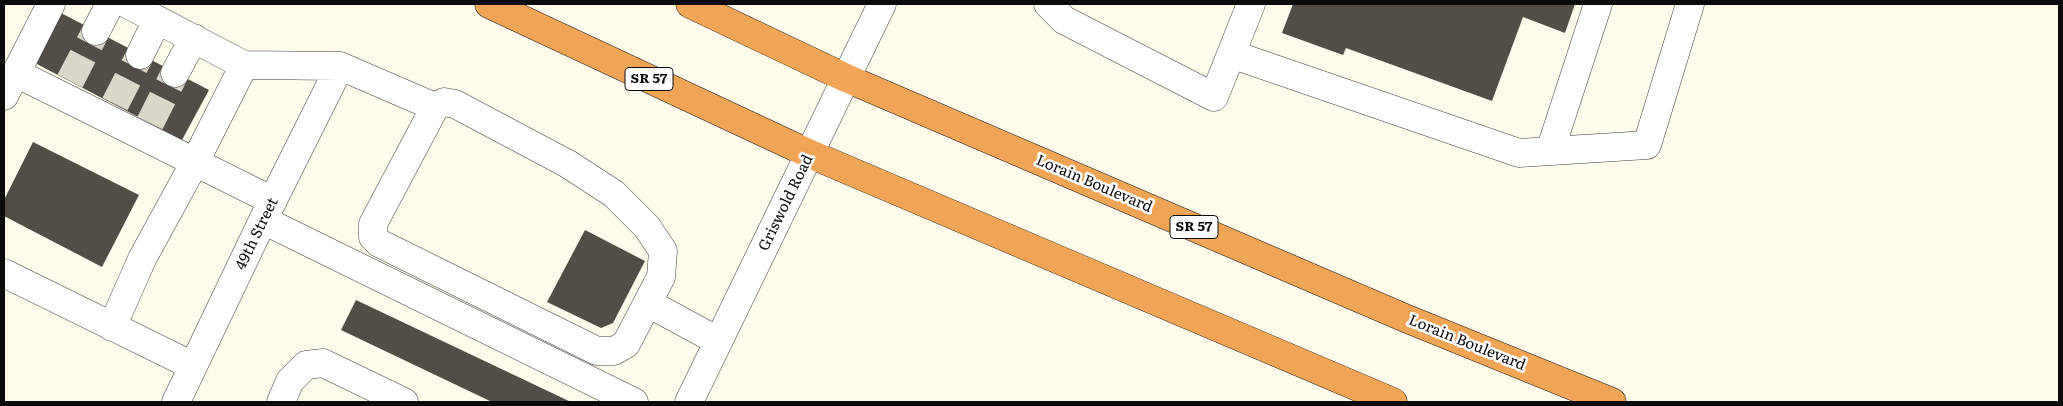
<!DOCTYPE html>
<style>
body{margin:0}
#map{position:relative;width:2063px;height:406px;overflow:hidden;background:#fefbea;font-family:Literata,serif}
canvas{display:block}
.frame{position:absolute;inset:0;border:5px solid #0b0b0b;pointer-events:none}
</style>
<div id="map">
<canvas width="2063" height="406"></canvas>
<div class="frame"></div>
</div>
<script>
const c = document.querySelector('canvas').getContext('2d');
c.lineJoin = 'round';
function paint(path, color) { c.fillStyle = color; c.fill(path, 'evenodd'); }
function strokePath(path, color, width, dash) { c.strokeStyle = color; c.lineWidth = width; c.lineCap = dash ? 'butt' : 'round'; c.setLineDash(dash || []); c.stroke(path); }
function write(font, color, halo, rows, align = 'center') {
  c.font = font + ' Literata,serif'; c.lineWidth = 5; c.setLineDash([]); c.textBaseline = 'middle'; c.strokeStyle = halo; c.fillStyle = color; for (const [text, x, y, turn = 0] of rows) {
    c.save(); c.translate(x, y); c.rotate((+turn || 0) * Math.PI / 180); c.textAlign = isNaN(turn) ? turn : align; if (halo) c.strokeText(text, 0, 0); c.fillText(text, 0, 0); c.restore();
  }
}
paint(new Path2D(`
 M1293,4h282l-10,29 -42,-16 -31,84 -146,-53 -3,7 -61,-22z
 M61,13l148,77 -27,50 -147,-77z
 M33,142l106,53 -37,72 -98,-51v-16z
 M585,230l60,31 -32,62 -12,5 -54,-26z
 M356,300l215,102h-79l-151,-72z`), '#534d48');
strokePath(new Path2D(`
 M70,81l26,-50
 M115,104l25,-49
 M150,123l25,-50`), '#dad7c9', 28, [28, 14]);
const minor = new Path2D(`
 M1048,4l16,16 150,77 37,-93
 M96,31l14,-27
 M1231,54l288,99 128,-8 43,-141
 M140,55l17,-35
 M244,65l96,1 95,41
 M16,73l35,-69
 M175,73l19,-35
 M4,96l12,-23 257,128
 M444,102l11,2 113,60 46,30 33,33 16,24 -2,26 -35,67 -12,7h-17l-218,-108 -6,-6v-13l62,-117z
 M1550,151l48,-147
 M263,220l371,182
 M4,273l189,93
 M648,303l70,38
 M112,327l30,-68 53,-97 49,-97 -117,-61
 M176,402l87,-182 77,-154
 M281,402l9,-21 16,-16 17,-2 81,39
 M689,402l193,-398`);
const highway = new Path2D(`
 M489,4l321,150 583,248
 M690,4l156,74 559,240 207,84`);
strokePath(minor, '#3e3e3e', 29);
strokePath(highway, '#1c1c1c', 29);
strokePath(minor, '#fff', 28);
strokePath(highway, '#f0a456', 28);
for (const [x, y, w] of [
 [649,79,48],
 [1194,227,48]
]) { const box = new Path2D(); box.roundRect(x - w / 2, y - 11.5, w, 23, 4); c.fillStyle = '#fff'; c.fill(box); strokePath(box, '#0b0b0b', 1); }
write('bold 14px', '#0b0b0b', null, [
 ["SR 57",649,79],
 ["SR 57",1194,227]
]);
write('15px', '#0b0b0b', '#fff', [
 ["Lorain Boulevard",1094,184,23],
 ["Griswold Road",786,203,-64],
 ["49th Street",257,234,-64],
 ["Lorain Boulevard",1467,343,22]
]);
</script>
